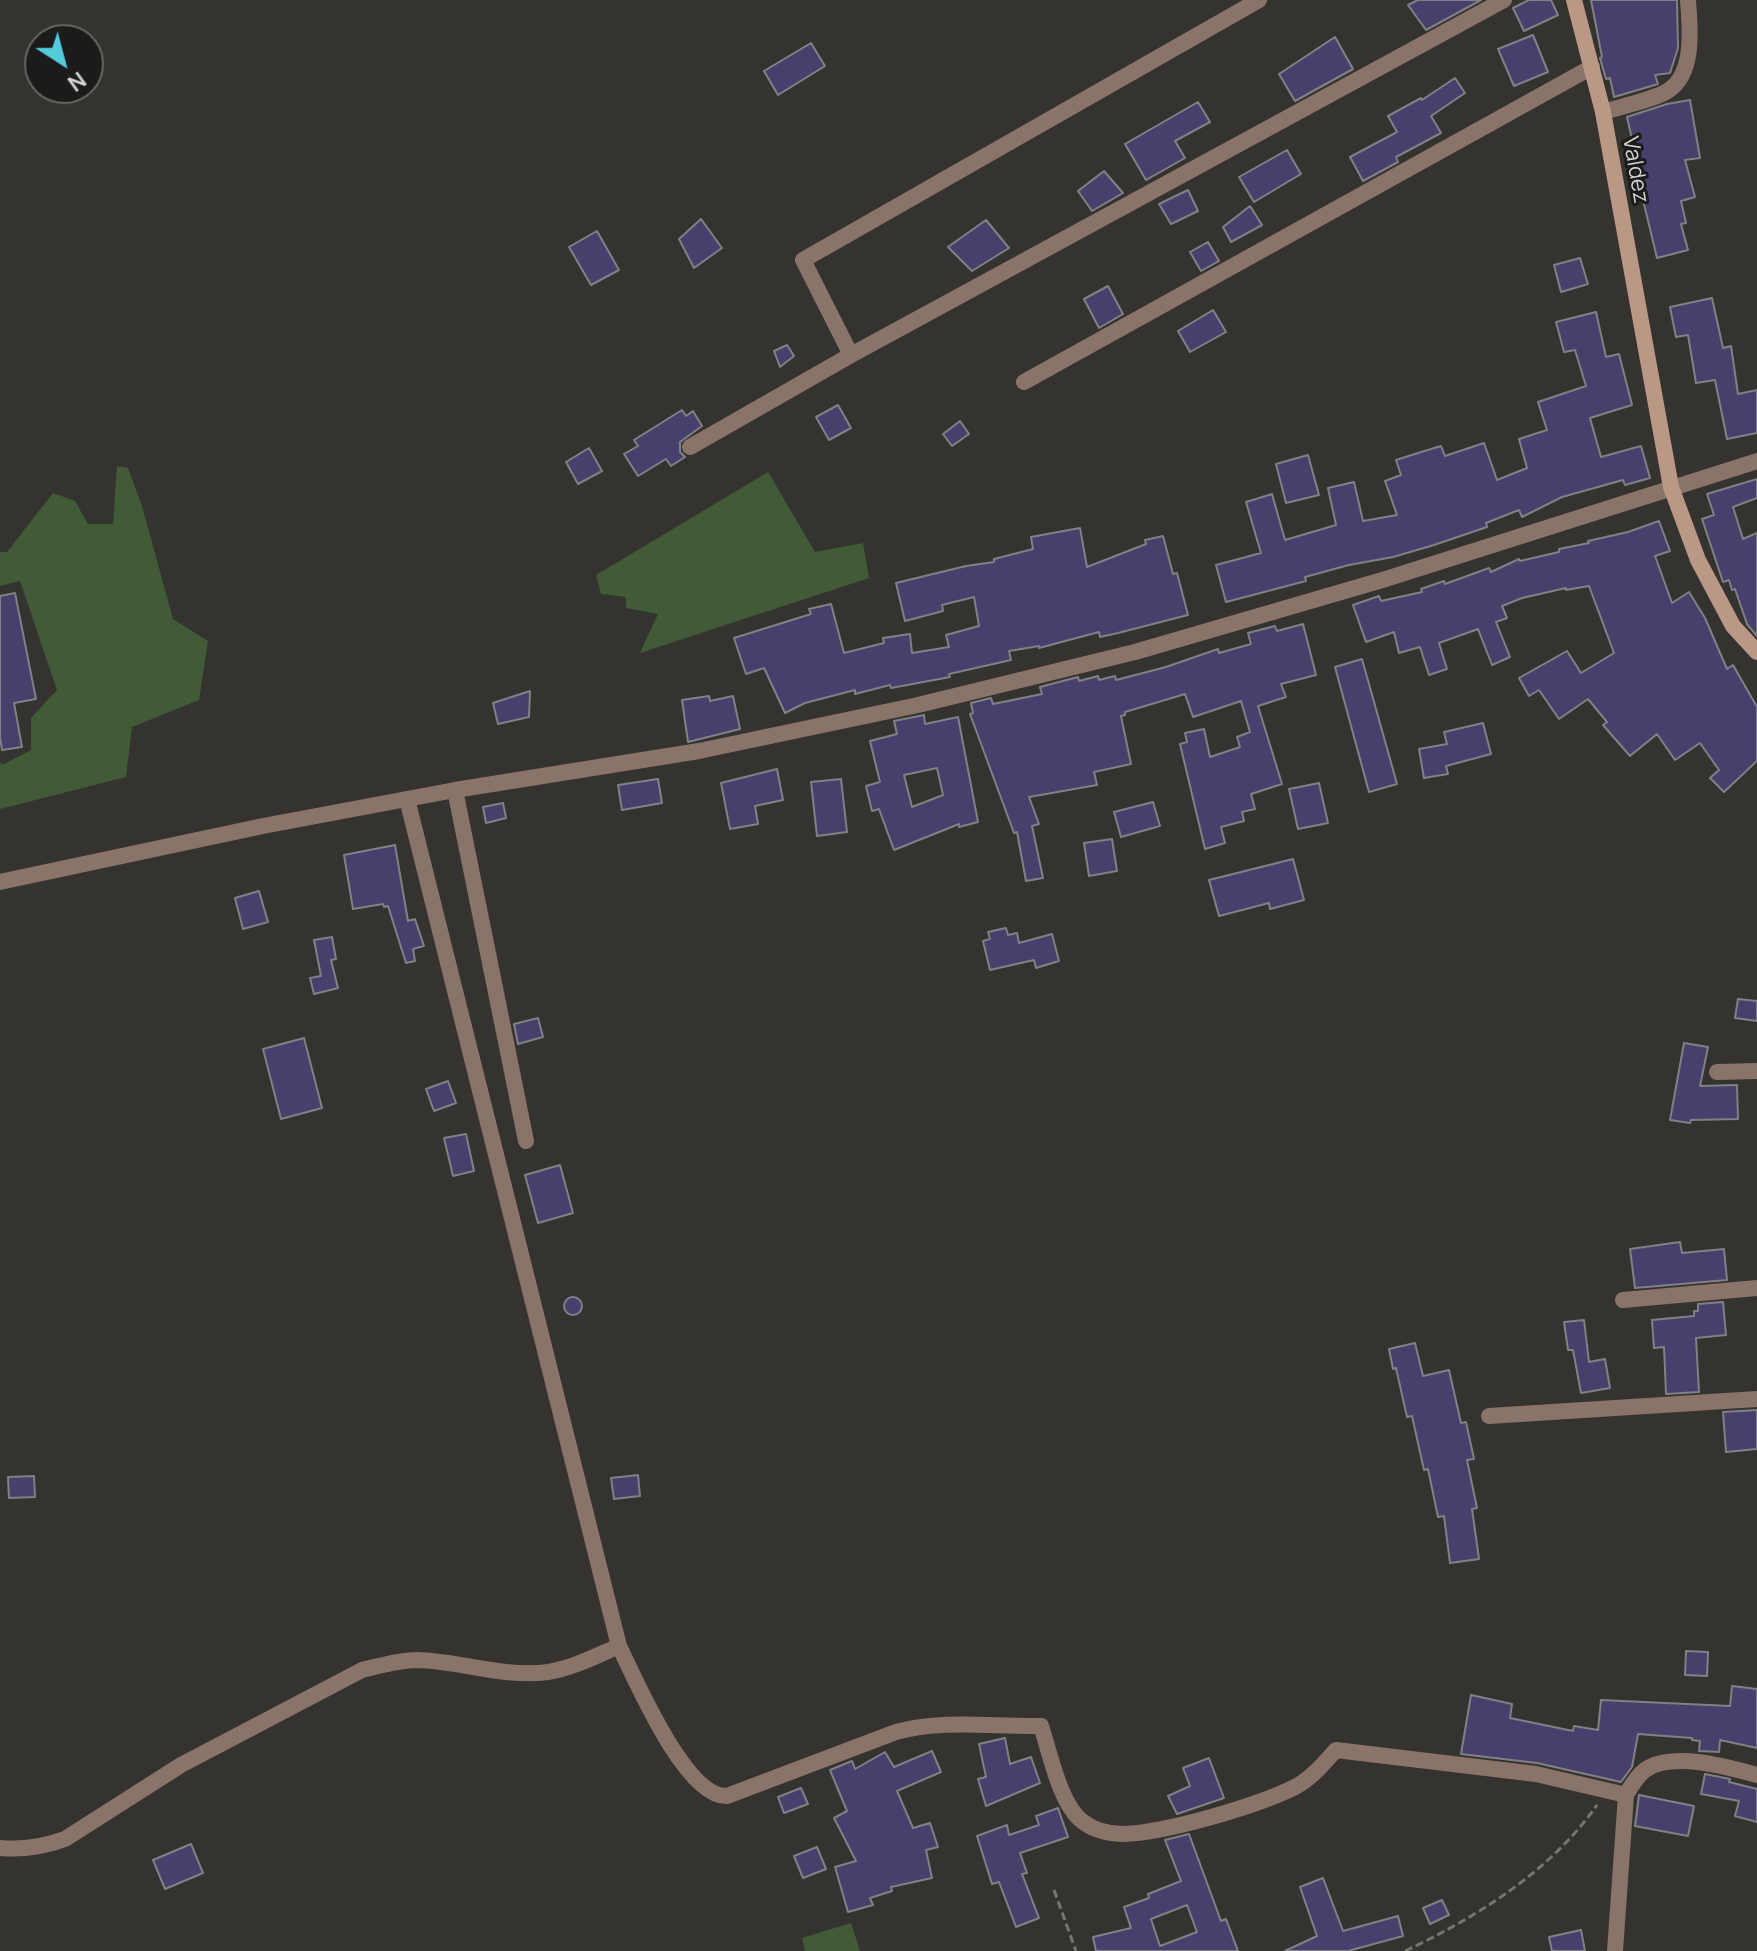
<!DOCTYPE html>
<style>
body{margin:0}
#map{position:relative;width:1757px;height:1951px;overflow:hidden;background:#353330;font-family:Manrope,sans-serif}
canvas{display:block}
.north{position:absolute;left:24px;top:24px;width:80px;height:80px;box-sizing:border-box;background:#1c1b1a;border:2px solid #666563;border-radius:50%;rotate:144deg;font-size:22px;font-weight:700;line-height:32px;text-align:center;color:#d4d3d1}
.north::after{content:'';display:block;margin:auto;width:28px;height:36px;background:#53cbdb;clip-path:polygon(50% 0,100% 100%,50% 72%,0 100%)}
</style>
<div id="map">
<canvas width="1757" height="1951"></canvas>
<div class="north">N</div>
</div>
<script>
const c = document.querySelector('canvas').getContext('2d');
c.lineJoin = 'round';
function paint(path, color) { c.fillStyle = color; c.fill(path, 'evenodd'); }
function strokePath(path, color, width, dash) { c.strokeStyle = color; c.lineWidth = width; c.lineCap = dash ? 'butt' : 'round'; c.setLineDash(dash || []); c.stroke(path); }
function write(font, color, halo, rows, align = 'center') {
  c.font = font + ' Manrope,sans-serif'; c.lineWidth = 6; c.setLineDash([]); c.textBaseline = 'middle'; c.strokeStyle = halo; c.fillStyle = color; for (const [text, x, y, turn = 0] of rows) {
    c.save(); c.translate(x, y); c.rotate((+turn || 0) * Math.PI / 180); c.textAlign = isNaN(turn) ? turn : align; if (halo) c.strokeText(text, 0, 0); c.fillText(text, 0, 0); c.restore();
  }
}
paint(new Path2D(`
 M117,466l11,2 14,38 31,113 35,22 -9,59 -67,27 -6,50 -126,32v-47l2,3 29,-15v-32l26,-28 -37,-109 -20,5v-34h7l46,-59 22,8 13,23h25z
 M768,472l47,80 48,-9 6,35 -229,75 18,-39 -32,-6v-11l-25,-3 -5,-19z
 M851,1923l9,28h-55l-3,-13z`), '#415b36');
const building = new Path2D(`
 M1418,0h63l-55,30 -18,-25z
 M1529,0h22l7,15 -34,16 -11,-23z
 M1591,0h86l1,48 -8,25 -15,2 3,9 -44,13 -4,-19 -4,1 -6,-21 2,-1z
 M1533,35l15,37 -34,14 -16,-37z
 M1335,37l18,32 -58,32 -16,-27z
 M811,43l14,23 -47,29 -14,-24z
 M1455,78l10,15 -34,23 10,17 -45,24 2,5 -35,19 -13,-24 47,-25 -9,-16 33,-18 1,2z
 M1690,100l10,58 -15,2 10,37 -14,4 5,22 -5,1 7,26 -31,8 -20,-83h3l-13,-58 40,-13z
 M1198,102l12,20 -35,19 10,17 -39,22 -21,-36z
 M1287,150l14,24 -47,28 -15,-25z
 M1104,171l19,22 -31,18 -14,-20z
 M1188,190l10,21 -27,13 -12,-20z
 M1250,206l12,19 -31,17 -8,-15z
 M701,219l21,29 -28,20 -15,-29z
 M986,220l23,28 -37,23 -24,-24z
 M597,231l22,39 -28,15 -22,-38z
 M1208,242l11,19 -18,10 -11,-19z
 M1580,258l8,26 -27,8 -7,-27z
 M1108,286l15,28 -24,14 -15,-29z
 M1712,298l11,50 8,-2 7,48 19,-4v43l-30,6 -12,-59 -19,3 -8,-48 -12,2 -6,-30z
 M1213,310l13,22 -36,20 -12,-21z
 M1596,312l10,45 13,-3 13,51 -42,13 11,39 40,-11 9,32 -25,7 -2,-5 -61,17 -40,20 -3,-7 -33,13 1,4 -53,18 -41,12 -44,8 -44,12 1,4 -80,21 -10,-37 45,-12 -15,-51 26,-8 13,46 51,-15 -8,-37 26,-6 9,39 34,-6 -12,-34 16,-6 -5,-15 25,-8 20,-6 4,10 39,-13 13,37 30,-12 -8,-29 28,-9 -9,-28 48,-16 -11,-36 -11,2 -8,-30z
 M787,345l7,11 -14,11 -6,-16z
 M838,405l13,23 -22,12 -13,-23z
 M682,410l4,6 7,-5 9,15 -22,16v10l5,5 -14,9 -5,-7 -28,17 -14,-22 14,-8 -4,-6z
 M960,421l9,13 -17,12 -9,-12z
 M589,448l13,23 -24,13 -12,-22z
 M1308,455l11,40 -33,8 -10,-39z
 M1757,479v19l-24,9 10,32 14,-6v103l-10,-12 -12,-35 -3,1 -3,-10 -6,2 -21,-63 12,-4 -7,-21z
 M1659,521l11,30 -15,5 17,47 17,-11 16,26 22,51 6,-4 24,42v54l-33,31 -14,-14 9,-8 -19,-27 -25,17 -18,-26 -27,22 -27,-31 4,-3 -19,-23 -29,20 -20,-29 -10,6 -10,-18 48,-27 14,22 33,-20 -25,-67 -23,4v-2l-44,10 -20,8 5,12 -11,4 14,35 -18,8 -14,-36 -39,14 8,26 -18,6 -9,-28 -21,6 -5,-21 -28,10 -13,-37 26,-9 2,5 41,-9 -1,-3 23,-8 1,3 44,-16 2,4 28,-13 1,2 39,-9v-3l30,-6 -1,-2 40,-9z
 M1080,528l7,39 59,-23 -1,-4 18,-4 10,38 4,-1 11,42 -70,18 -18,4 -1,-5 -60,16v-2l-30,5 2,9 -62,14 1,3 -59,11 -1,-3 -35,9v-4l-50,13 -20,10 -21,-45 -18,6 -12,-36 77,-24 -2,-5 22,-5 13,49 40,-10 -1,-5 27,-4 2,19 37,-6 -3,-12 33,-9 -5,-29 -32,8 1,6 -38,10 -9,-38 70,-17 28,-4v-3l39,-10 -2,-12z
 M15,593l21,106 -22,4 8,44 -20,3 -2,-13v-141z
 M1303,624l13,51 -35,9 5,13 -28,9 24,78 -31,10 4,15 -13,3 2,9 -23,6 4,16 -20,6 -25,-105 7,-2 -2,-9 19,-4 6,28 30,-10 -3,-10 13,-5 -9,-31 -48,16 -8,-23 -60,18v3l-4,1 10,48 -37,8 3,13 -68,12 10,27 -7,2 11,52 -17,3 -9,-49 -3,1 -44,-119 3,-1 -2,-10 20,-5 2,6 49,-10 -2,-7 38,-10 1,4 19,-5 1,4 16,-4 1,4 50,-13 52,-18 1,4 32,-9 -3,-11 27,-7 2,5z
 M1362,659l35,125 -28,8 -34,-125z
 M530,691l-1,26 -31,7 -5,-21z
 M709,696l1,5 23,-5 7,33 -52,13 -6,-42z
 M924,715l1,9 33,-7 20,105 -19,5v-3l-65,26 -15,-41 -7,2 -6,-25 14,-4 -10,-41 27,-7 -3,-13zM937,768l6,27 -31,12 -8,-32z
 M1483,723l8,31 -45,12 2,8 -24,4 -5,-29 28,-5 -3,-12z
 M777,769l6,31 -28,6 3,18 -28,5 -9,-46z
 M658,779l4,24 -40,7 -4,-25z
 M841,779l6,53 -30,4 -6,-54z
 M1319,783l9,40 -30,6 -9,-40z
 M1153,802l7,24 -39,11 -7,-25z
 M503,803l3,15 -20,5 -3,-16z
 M1112,839l5,32 -28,5 -5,-33z
 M395,845l13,76 7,-2 9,27 -11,3 2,12 -9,2 -18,-57 -4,1 -1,-3 -30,5 -9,-54z
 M1293,859l11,41 -34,9 -1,-6 -50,13 -10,-36z
 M259,891l9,31 -25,7 -8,-31z
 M1006,928l2,7 9,-2 2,10 33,-9 7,27 -23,7 -2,-8 -44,10 -7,-29 7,-2 -2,-7z
 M332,937l4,22 -5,1 7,28 -24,6 -4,-16 11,-2 -7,-36z
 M1738,999l19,2v20l-22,-3z
 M538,1018l5,19 -25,7 -4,-20z
 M304,1038l18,70 -41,11 -18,-70z
 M1684,1043l24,4 -8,39 37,-1 1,34 -47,1 -1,3 -20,-3z
 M448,1081l8,22 -22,8 -8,-22z
 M466,1134l8,37 -21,5 -9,-38z
 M560,1165l13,48 -35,10 -13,-48z
 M1680,1242l2,11 42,-4 3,31 -92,8 -5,-39z
 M564 1306a9 9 0 1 1 18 0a9 9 0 1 1-18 0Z
 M1723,1302l3,33 -30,3 3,54 -33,2 -2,-47 -10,1 -2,-28 42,-4v-5h4v-7z
 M1584,1320l5,42 16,-3 5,29 -29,5 -8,-43h-5l-4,-28z
 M1415,1343l8,33 26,-6 12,53 5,-1 8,37 -7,1 10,48 -5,1 7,50 -29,4 -6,-47 -6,1 -10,-48 -4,1 -12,-54 -5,1 -11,-49 -3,1 -4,-20z
 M1757,1410v39l-31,3 -3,-40z
 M638,1475l2,21 -26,3 -3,-21z
 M34,1476l1,21 -26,1 -1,-21z
 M1686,1651l22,1 -1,24 -22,-1z
 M1732,1686l25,3v59l-37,-8 -1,12 -20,-1 1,-10 -8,-1v-2l-54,-4 -6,33 -11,15 -84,-19 -76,-9 10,-59 41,9 -2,14 63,13 1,-5 24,4 3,-30 129,6z
 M1005,1738l5,26 21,-7 9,26 -54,23 -8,-27 8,-2 -7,-33z
 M932,1751l9,21 -44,19 16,37 17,-5 8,24 -12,3 6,28 -41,9 1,4 -22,7 3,7 -25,7 -13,-45 21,-6 -22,-43 13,-7 -17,-41 22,-9 3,8 30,-17 9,15z
 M1209,1758l15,40 -47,16 -9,-18 22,-10 -7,-18z
 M1705,1774l25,5 -1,3 28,7v33l-22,-6 4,-15 -38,-7z
 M801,1788l7,16 -24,9 -6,-16z
 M1639,1795l55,11 -6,30 -53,-10z
 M1058,1808l10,29 -48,16 7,20 -5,1 17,44 -23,9 -17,-45 -7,2 -15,-48 30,-11 2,10 30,-10 -3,-9z
 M1189,1834l32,87 5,-2 12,32h-142l-3,-14 38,-9 -7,-21 25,-9 -1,-4 33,-13 -16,-41zM1187,1905l10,27 -37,14 -9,-27z
 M191,1844l12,29 -38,16 -12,-29z
 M817,1847l9,22 -23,9 -9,-22z
 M1323,1878l20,53 55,-15 5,20 -55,15h-63l32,-15 -17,-49z
 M1442,1900l7,15 -19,9 -7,-16z
 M1581,1930l4,21h-33l-3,-14z`);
paint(building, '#473f6c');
strokePath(building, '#818084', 2);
strokePath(new Path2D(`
 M1054,1890l22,61
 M1405,1951c72,-34 146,-80 192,-146`), '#767472', 3, [8, 4]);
strokePath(new Path2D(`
 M1603,112c16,-5 54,-13 66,-22 26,-18 21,-62 19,-90
 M851,355l-48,-95 456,-260
 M1024,382l568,-315
 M690,447l161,-92 653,-355
 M455,790l71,351
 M407,799l212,847c17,35 67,152 108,150l169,-64c47,-13 97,-5 145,-6 9,27 19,78 41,95 11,9 27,13 41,13 42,-1 134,-28 172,-47 16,-8 29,-24 41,-37l200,24 90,21 -11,156
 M0,882l263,-56 192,-36 244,-39 219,-46 217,-53 244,-71 378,-120
 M1717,1072l40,-1
 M1623,1300l134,-12
 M1489,1416l268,-17
 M1626,1795c5,-9 11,-19 19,-25 26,-19 83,-3 112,5
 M0,1848c23,2 43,-1 65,-9l116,-74 181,-95c18,-4 36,-10 55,-10 44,1 86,18 131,12 25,-4 48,-16 71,-26`), '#8a7368', 16);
strokePath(new Path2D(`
 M1574,0l29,112 68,375 27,73 35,66 24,26`), '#bb9785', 16);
write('22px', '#d4d3d1', '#1c1b1a', [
 ["Valdez",1635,170,80]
]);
</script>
